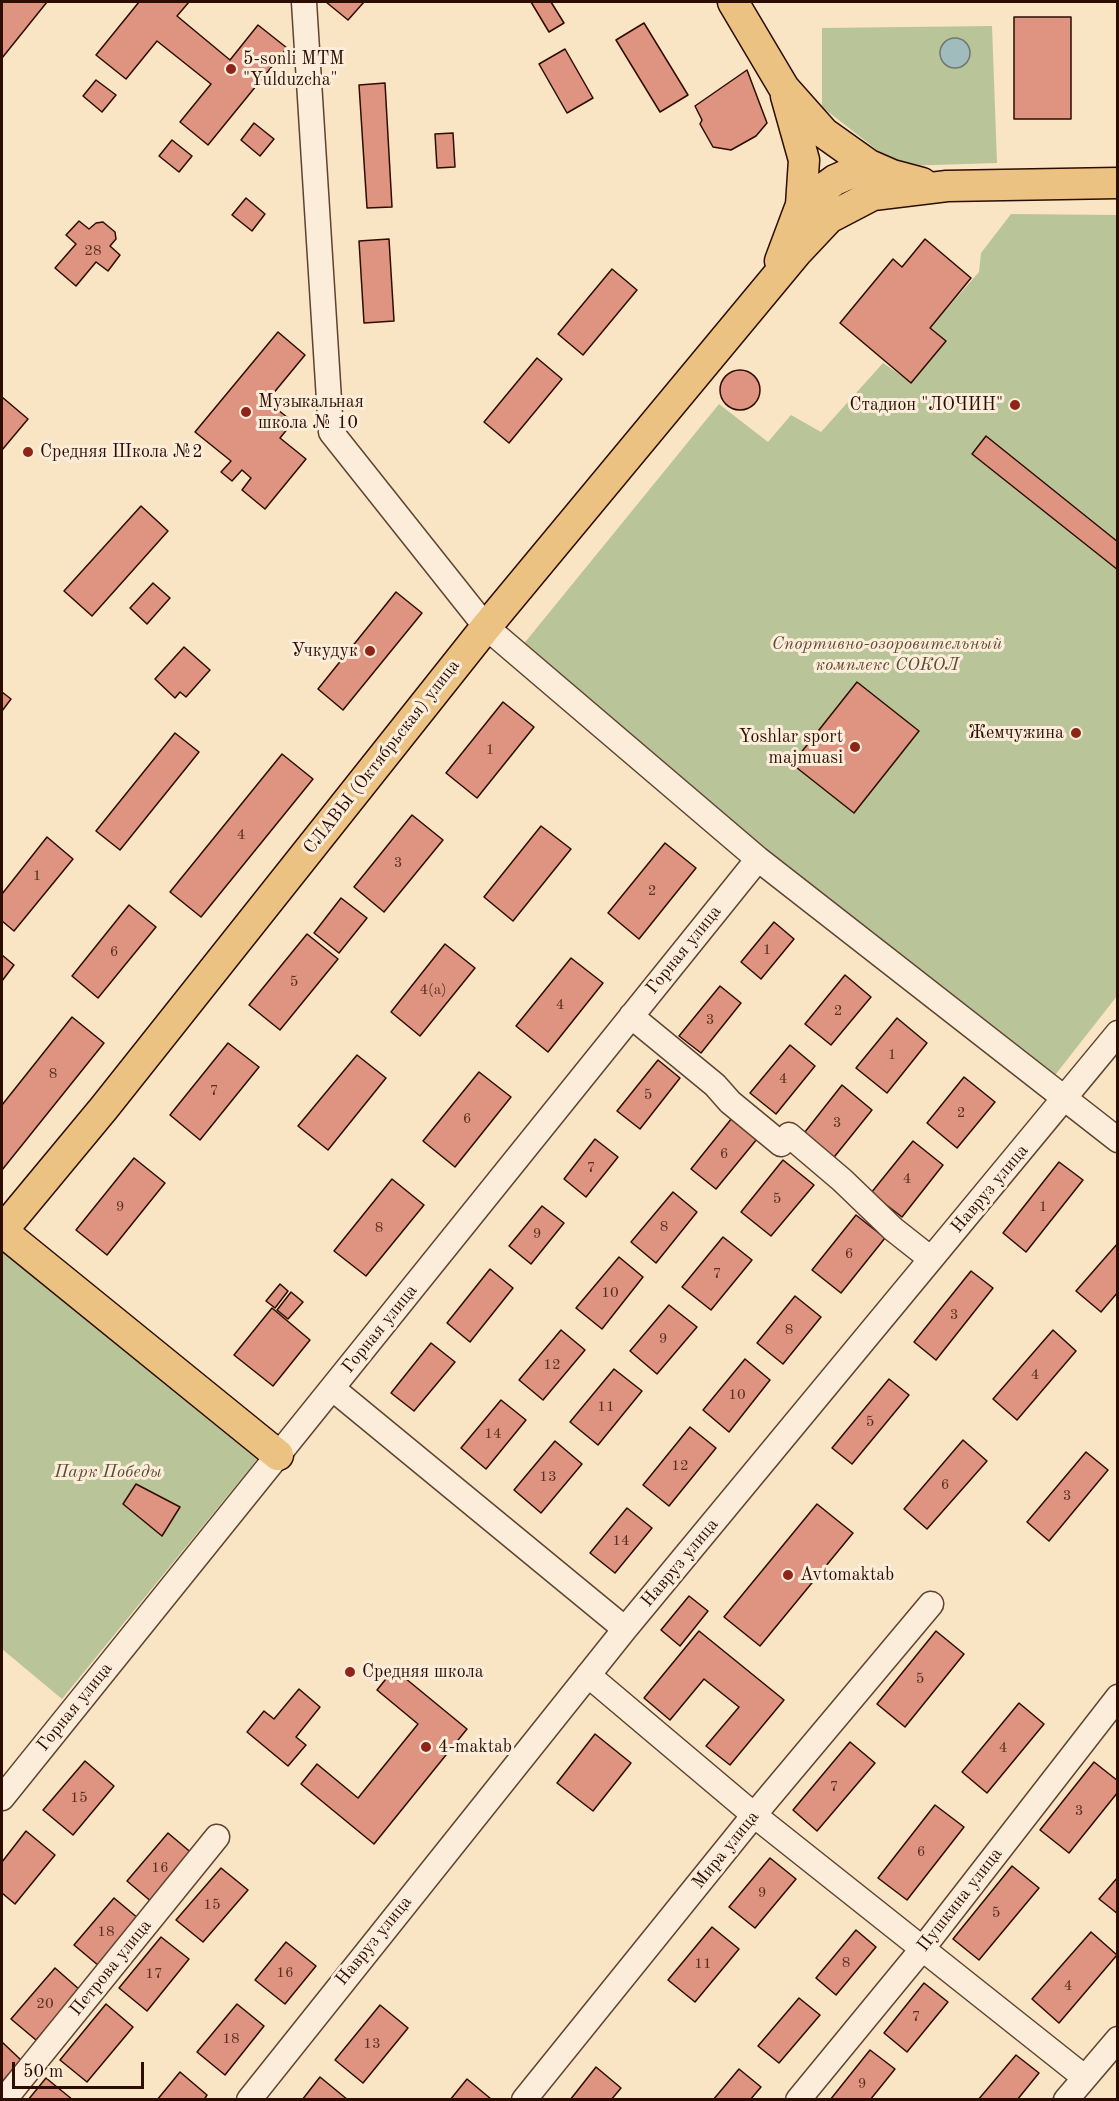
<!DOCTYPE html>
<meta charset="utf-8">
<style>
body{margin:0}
#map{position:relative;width:1119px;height:2101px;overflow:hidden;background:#f9e4c4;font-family:"Old Standard TT",serif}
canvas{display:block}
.frame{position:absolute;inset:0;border:3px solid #2c0d00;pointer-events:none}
.scale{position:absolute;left:12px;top:2062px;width:132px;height:27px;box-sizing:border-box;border:3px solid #2c0d00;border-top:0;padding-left:8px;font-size:18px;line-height:21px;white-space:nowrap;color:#2c0d00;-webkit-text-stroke:4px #fbedd9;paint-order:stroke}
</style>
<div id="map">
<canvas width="1119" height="2101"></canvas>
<div class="frame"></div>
<div class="scale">50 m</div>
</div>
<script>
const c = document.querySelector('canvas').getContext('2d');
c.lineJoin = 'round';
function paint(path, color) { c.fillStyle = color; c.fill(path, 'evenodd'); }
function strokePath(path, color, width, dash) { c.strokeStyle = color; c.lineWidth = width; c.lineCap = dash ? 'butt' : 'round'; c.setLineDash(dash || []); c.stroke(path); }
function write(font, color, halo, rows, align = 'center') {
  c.font = font + ' "Old Standard TT",serif'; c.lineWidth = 6; c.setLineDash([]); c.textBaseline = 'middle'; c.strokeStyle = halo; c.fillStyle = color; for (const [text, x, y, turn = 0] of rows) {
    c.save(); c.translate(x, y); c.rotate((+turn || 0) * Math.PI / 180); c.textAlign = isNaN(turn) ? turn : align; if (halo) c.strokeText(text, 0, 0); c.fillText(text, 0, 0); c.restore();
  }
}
paint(new Path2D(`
 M992,26l5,137 -95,3 -16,-9 -64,-50v-79z
 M1011,214l106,1v781l-65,83 -336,-265 -194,-168 197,-242 49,38 23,-27 30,17 62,-69 28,19 35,-41 -16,-13 49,-56 2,-19z
 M2,1251l257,206 -197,242 -60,-50z`), '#b9c598');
const water = new Path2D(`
 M940 53a15 15 0 1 1 30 0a15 15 0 1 1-30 0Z`);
paint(water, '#a1bcbc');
strokePath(water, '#727671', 1.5);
const building = new Path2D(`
 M2,2h45l-45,56z
 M139,2h50l-12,14 53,44 28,-35 29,23 -79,97 -28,-23 31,-38 -54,-43 -31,38 -30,-24z
 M326,2h38l-16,18z
 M531,2h20l13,21 -15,9z
 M1014,17h57v102h-57z
 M644,23l44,72 -28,17 -44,-72z
 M565,49l28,49 -26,15 -28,-49z
 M747,70l20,53 -11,13 -25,14 -18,-3 -13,-23 2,-4 -7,-14z
 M96,80l20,15 -14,17 -19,-16z
 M385,83l7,124 -25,1 -8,-123z
 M254,123l20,16 -14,17 -19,-16z
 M453,133l2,34 -18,1 -2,-34z
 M172,140l20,16 -13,16 -20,-16z
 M246,198l19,16 -13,17 -20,-16z
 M79,221l10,8 7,-6 7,-1 12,10 1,7 -6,7 10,9 -12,16 -12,-9 -20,24 -21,-18 21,-24 -10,-9z
 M389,239l5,82 -30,2 -5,-82z
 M925,239l46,39 -41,50 16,13 -35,42 -71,-60 53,-64 9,8z
 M612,269l25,21 -54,65 -25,-21z
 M278,332l27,23 -38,46 26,21 -13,16 26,21 -41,50 -23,-19 9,-12 -9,-8 -10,11 -11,-9 10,-11 -36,-29z
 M537,358l25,21 -53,64 -25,-21z
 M720 390a20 20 0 1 1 40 0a20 20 0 1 1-40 0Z
 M2,397l26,22 -26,31z
 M986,436l132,106v28l-146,-116z
 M141,506l27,25 -76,85 -28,-25z
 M153,583l17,15 -23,26 -17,-16z
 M396,592l26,21 -79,97 -25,-21z
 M184,647l26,23 -24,27 -6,-5 -5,6 -20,-19z
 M857,682l62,49 -65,82 -62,-49z
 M2,692l9,7 -9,12z
 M503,702l31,25 -57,71 -31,-25z
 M175,733l24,19 -79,98 -24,-19z
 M282,754l31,25 -112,138 -31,-25z
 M412,815l31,25 -59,72 -30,-25z
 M541,826l30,23 -58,72 -29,-24z
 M47,837l26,22 -59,72 -12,-10v-27z
 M665,843l31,25 -57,71 -31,-26z
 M341,898l26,20 -28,35 -25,-20z
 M129,905l27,22 -58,71 -26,-22z
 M774,922l20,17 -33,40 -20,-17z
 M307,934l31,25 -58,71 -31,-25z
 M445,944l30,24 -55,68 -29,-24z
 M2,955l12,10 -12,16z
 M571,958l32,25 -55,69 -32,-26z
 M845,975l26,22 -40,48 -26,-21z
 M720,986l21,17 -40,50 -22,-17z
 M72,1017l32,26 -102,127v-65z
 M897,1018l30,25 -40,50 -31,-25z
 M228,1043l31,24 -59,73 -30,-25z
 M790,1045l25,21 -39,48 -26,-21z
 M357,1055l29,23 -58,72 -30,-24z
 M658,1060l22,18 -40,51 -23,-18z
 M479,1072l32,25 -56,70 -32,-26z
 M964,1077l31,25 -38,46 -30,-25z
 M842,1085l30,25 -41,51 -30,-24z
 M732,1118l25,21 -41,50 -25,-20z
 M595,1139l23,18 -32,40 -22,-18z
 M913,1141l30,24 -41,52 -31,-24z
 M134,1158l31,25 -58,72 -31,-25z
 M783,1160l31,25 -43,51 -30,-24z
 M1059,1162l24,18 -57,72 -23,-19z
 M392,1179l32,26 -58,71 -32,-25z
 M673,1192l24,20 -41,51 -25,-21z
 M542,1206l22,17 -33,41 -22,-18z
 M856,1215l29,23 -44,55 -29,-23z
 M723,1237l29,23 -41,50 -29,-23z
 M1118,1243v49l-17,20 -25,-21z
 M619,1257l24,20 -41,52 -26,-21z
 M490,1269l23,19 -43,54 -23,-19z
 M971,1271l22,17 -57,72 -22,-18z
 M280,1284l8,7 -13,17 -9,-7z
 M291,1292l12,10 -15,17 -11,-9z
 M795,1296l26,21 -38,47 -26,-21z
 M669,1305l28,22 -40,47 -27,-23z
 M272,1308l38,32 -37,46 -39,-31z
 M561,1330l24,20 -42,50 -24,-20z
 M1053,1330l23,21 -59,69 -24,-21z
 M431,1343l24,19 -41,49 -23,-18z
 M745,1359l25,21 -41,52 -26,-22z
 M614,1369l28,22 -44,54 -28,-23z
 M889,1379l20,16 -57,69 -20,-16z
 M501,1400l25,20 -40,49 -25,-21z
 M690,1427l26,21 -47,58 -26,-21z
 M963,1440l24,21 -60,68 -23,-20z
 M555,1441l27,23 -41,49 -27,-23z
 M1086,1452l22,18 -59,71 -22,-19z
 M136,1484l44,23 -18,29 -39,-32z
 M817,1504l36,29 -93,113 -36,-29z
 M627,1508l25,20 -37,45 -25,-20z
 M689,1596l19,15 -28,35 -19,-16z
 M699,1631l85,69 -54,65 -24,-19 33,-39 -35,-28 -34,41 -26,-22z
 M936,1631l28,23 -59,73 -28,-23z
 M394,1669l73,60 -93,115 -73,-60 16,-20 41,34 60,-74 -41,-34z
 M299,1689l21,18 -24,30 10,8 -18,21 -41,-34 17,-21 10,8z
 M1019,1703l25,21 -57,69 -25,-21z
 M595,1734l36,29 -38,48 -36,-28z
 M850,1742l25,21 -58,68 -24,-21z
 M85,1761l29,25 -41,49 -30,-25z
 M1094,1762l24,19v11l-49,61 -29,-23z
 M935,1805l29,22 -57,73 -29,-22z
 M26,1831l29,24 -40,49 -13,-11v-31z
 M168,1833l26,22 -41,48 -26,-22z
 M770,1858l26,21 -41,49 -26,-21z
 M1012,1866l27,22 -60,72 -26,-21z
 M221,1868l27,22 -45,52 -27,-22z
 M1118,1877v37l-19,-15z
 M114,1898l25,21 -40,47 -25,-21z
 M712,1927l27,22 -44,53 -27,-22z
 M856,1930l20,17 -40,48 -20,-17z
 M1091,1932l26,23 -58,68 -27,-24z
 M161,1937l28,22 -42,52 -28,-23z
 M286,1942l30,24 -31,38 -30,-24z
 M55,1968l25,22 -44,50 -25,-21z
 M924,1983l24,19 -41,50 -23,-19z
 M799,1998l21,17 -41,48 -21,-17z
 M106,2004l27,23 -46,55 -27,-22z
 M237,2004l27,22 -39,49 -28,-23z
 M380,2005l28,23 -45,55 -28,-23z
 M2,2042l19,18 -19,22z
 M870,2050l25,19 -25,31h-40z
 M1016,2055l23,18 -22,27h-39z
 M596,2067l25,21 -10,12h-41z
 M739,2069l22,18 -11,13h-37z
 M180,2072l27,23 -3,5h-47z
 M320,2077l28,23h-46z
 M46,2078l27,22h-45z
 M467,2079l24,20 -41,1z`);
paint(building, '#de9480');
strokePath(building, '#2c0d00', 1.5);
const minor = new Path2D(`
 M304,2l27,430 155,195 272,232 360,281
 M631,1016l84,69 15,17 51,42
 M789,1135l53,45 51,49 38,30
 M332,1388l293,241
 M588,1675l166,140 330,262
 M2,1798l756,-939
 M4,2100l213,-263
 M249,2100l376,-471 493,-596
 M524,2100l230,-285 177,-211
 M798,2100l125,-152 195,-251
 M1066,2100l52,-61`);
const major = new Path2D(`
 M733,2l51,86 40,45 45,32 23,10 30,8
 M801,205l34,-25 34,-15
 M780,261l21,-56 3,-45 -18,-64
 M278,1455l-276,-224 102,-123 382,-481 311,-375 32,-34 44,-23 74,-9 171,-3`);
strokePath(minor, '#5f4331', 27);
strokePath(major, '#2c0d00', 33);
strokePath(minor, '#fbedd9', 24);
strokePath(major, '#ecc282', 30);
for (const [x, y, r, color] of [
 [231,69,6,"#8f2418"],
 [1015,405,6,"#8f2418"],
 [246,412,6,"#8f2418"],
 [28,452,6,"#8f2418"],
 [370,651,6,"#8f2418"],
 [1076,733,6,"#8f2418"],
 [855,747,6,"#8f2418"],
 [788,1575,6,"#8f2418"],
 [350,1672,6,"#8f2418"],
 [426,1747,6,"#8f2418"]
]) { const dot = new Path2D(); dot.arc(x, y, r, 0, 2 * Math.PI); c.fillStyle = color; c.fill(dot); strokePath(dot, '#fbedd9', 2); }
write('15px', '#582f20', null, [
 ["28",93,251],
 ["1",490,750],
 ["4",241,835],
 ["3",398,863],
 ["1",37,876],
 ["2",652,891],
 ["1",767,950],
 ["6",114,952],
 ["5",294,982],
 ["4(а)",433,990],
 ["4",560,1005],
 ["2",838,1011],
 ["3",710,1020],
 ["1",892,1055],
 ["8",53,1074],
 ["4",783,1079],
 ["7",214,1091],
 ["5",648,1095],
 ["2",961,1113],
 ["6",467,1119],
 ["3",837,1123],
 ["6",724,1154],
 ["7",591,1168],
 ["4",907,1179],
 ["5",777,1199],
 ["9",120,1207],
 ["1",1043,1207],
 ["8",664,1227],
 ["8",379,1228],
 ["9",537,1234],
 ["6",849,1254],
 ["7",717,1274],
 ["10",610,1293],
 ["3",954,1315],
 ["8",789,1330],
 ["9",663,1339],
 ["12",552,1365],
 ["4",1035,1375],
 ["10",737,1395],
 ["11",606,1407],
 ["5",870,1422],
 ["14",493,1434],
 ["12",680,1466],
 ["13",548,1477],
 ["6",945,1485],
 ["3",1067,1496],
 ["14",621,1541],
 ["5",920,1679],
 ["4",1003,1748],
 ["7",834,1787],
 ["15",79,1798],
 ["3",1079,1811],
 ["6",921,1852],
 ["16",160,1868],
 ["9",762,1893],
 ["15",212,1905],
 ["5",996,1913],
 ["18",106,1932],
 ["8",846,1963],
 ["11",703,1964],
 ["16",285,1973],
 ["17",154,1974],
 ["4",1068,1986],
 ["20",45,2004],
 ["7",916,2017],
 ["18",231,2039],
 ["13",372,2044],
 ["9",862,2084]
]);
write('18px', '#2c0d00', '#fbedd9', [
 ["5-sonli MTM",243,59],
 ["\"Yulduzcha\"",243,80],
 ["Музыкальная",258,402],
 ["школа № 10",258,423],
 ["Стадион \"ЛОЧИН\"",1003,405,"right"],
 ["Средняя Школа №2",40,452],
 ["Учкудук",358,651,"right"],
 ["Жемчужина",1064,733,"right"],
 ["Yoshlar sport",843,737,"right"],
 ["majmuasi",843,758,"right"],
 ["Avtomaktab",800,1575],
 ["Средняя школа",362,1672],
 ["4-maktab",438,1747]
], 'left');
write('italic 18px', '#5d4d35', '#fbedd9', [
 ["Спортивно-озоровительный",887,644],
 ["комплекс СОКОЛ",887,665],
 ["Парк Победы",108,1472]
]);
write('18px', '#2c0d00', '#fbedd9', [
 ["СЛАВЫ (Октябрьская) улица",382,757,-52],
 ["Горная улица",684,950,-51],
 ["Навруз улица",990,1189,-50],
 ["Горная улица",380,1329,-51],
 ["Навруз улица",680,1563,-50],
 ["Горная улица",75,1707,-51],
 ["Мира улица",726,1850,-51],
 ["Пушкина улица",960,1900,-52],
 ["Навруз улица",374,1941,-51],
 ["Петрова улица",111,1968,-51]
]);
</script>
